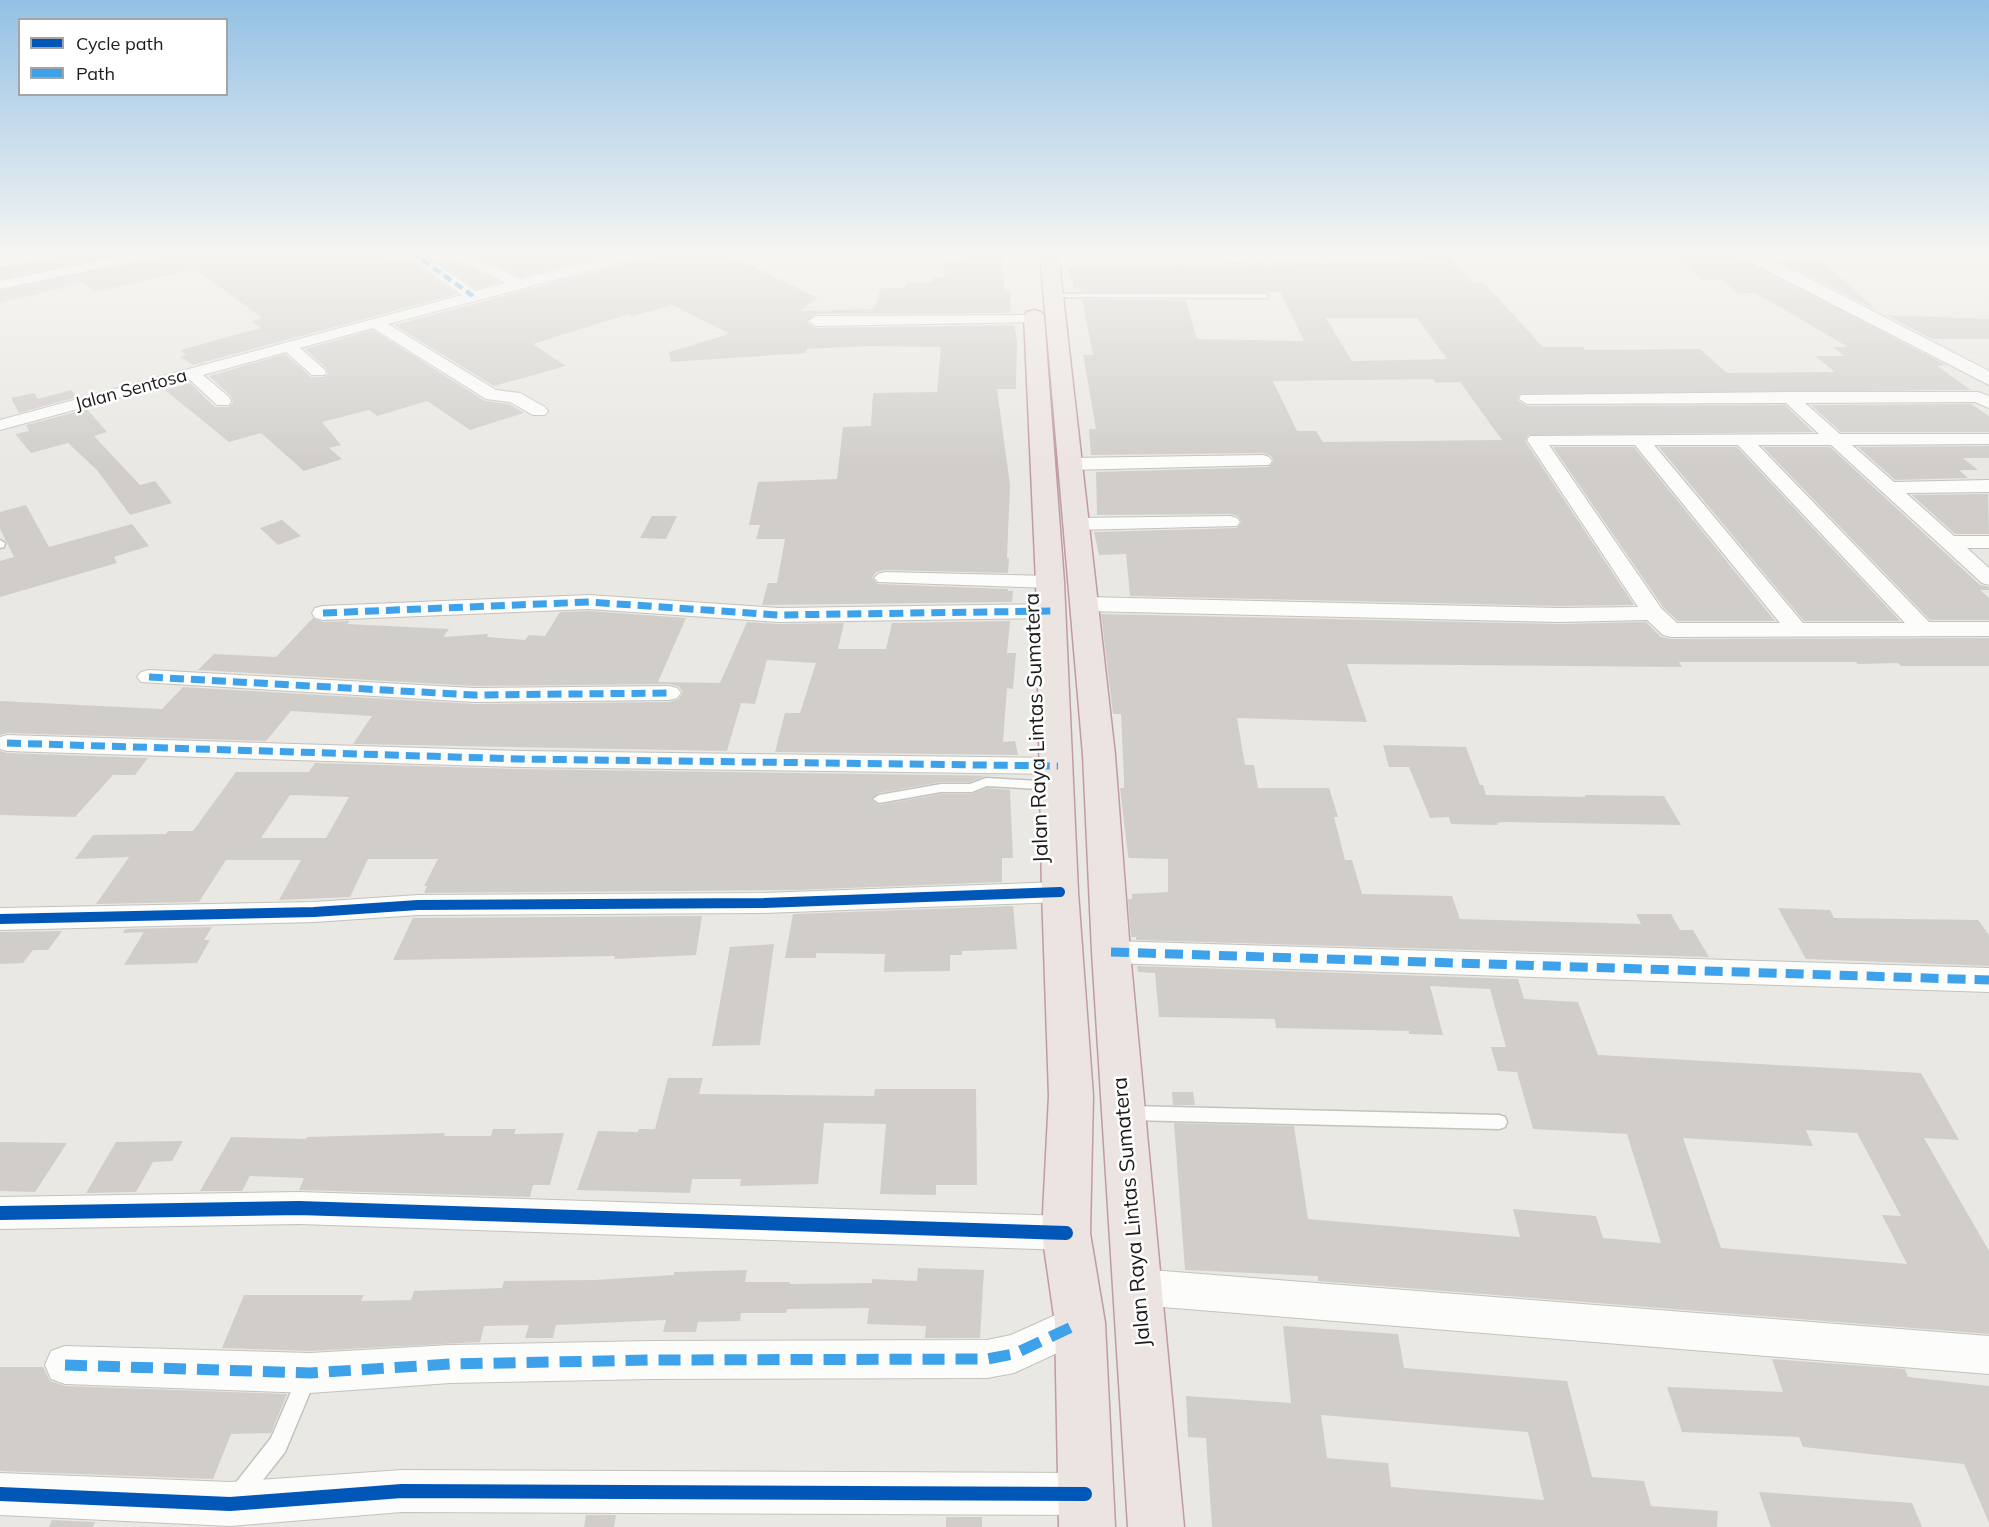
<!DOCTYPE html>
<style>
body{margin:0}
#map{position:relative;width:1989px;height:1527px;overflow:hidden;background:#eae8e3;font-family:Mulish,sans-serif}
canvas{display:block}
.legend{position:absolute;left:18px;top:18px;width:210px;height:78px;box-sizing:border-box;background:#fff;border:2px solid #a4a4a4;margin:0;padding:8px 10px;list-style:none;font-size:18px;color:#1b1b1b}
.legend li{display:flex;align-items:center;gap:12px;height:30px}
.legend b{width:30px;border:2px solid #a4a4a4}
</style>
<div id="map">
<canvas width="1989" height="1527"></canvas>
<ul class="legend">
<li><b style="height:8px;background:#0057b8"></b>Cycle path</li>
<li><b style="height:8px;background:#3da2ea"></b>Path</li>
</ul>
</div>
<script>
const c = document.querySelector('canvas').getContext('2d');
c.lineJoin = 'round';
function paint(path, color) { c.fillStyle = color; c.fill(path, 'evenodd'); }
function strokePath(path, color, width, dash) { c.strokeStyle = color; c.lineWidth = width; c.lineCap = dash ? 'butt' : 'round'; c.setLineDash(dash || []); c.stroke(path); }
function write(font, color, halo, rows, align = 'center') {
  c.font = font + ' Mulish,sans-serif'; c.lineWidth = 5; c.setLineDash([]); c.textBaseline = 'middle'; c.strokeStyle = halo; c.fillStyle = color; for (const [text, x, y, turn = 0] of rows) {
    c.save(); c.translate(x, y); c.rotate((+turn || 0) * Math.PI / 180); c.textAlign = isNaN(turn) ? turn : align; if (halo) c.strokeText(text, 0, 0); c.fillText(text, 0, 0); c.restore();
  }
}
paint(new Path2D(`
 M0,252h220l-220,51z`), '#d9d7d5');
paint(new Path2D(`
 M64,252h65l-129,27v-10l55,-11z
 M168,252h209l14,8 16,-2 50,36 -264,71 -13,-8 6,-2 -6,-5 81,-22 -10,-7 11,-3 -67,-49 -100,23 -16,-12 -79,17v-6l159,-33z
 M467,252h152l-98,25z
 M653,252h71l93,46 -16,13 73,-2 7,-21h23l3,-6h26l1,-5h11l-1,-15h16v-5h7v-5h34l4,40h6l-1,21 -194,1 -10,8 10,6 198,-3 3,15 -1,49h-19l13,96 -3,73h2l-1,15 -123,-3 -9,2 -4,6 6,6 130,5v2h5l-1,11 -250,3 6,-22h9l8,-44h-29l4,-14h-11l9,-43 79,-3 6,-52 28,-1 2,-33 64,-1 4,-45 -71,-1 -64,3v4l-135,9 -2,-10 61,-18 -57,-29 -40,11 -4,-2 -96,30 33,22 -72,20 -100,-61 256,-68z
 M1065,252h184l1,1 -184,3z
 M1413,252h30l30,30h10l60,65h40l2,3 115,-1 27,24 108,-1 -20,-16h30l-12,-9h15l-92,-54h-19l-15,-13h-19l-30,-28h57l216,113 -9,1 34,24 -452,4 -2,6 10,6 258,-1 28,27 -285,3 -3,6 109,164 -75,1 -429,-10 -4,-42 -27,1 -5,-23 143,-4 5,-6 -4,-6 -8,-2 -133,1 -1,-43 173,-5 5,-6 -3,-5 -8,-3 -172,2 -2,-26h7l-13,-74h10l-11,-56 104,1 11,39 107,2 -24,-49h-199l-1,-4h-7v-9h-3l-2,-11 347,-6 4,-6zM1326,318h91l30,41 -95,2zM1433,379l3,4 24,-1 42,58 -179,2 -7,-11h-19l-24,-50z
 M448,257l52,25 -25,7 -39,-28z
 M1776,259l47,2 53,49z
 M1886,315l103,4v20h-57z
 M373,330l112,71 24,3 15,9 -54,17 -43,-29 -50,15 -8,-6 -47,12 19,23 -12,3 13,11 -38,12 -43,-38 -32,9 -64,-52 25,-7 25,24h14l4,-5 -2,-6 -22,-20 76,-22 26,23h13l4,-4 -2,-5 -21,-19z
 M71,390l6,7 -58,16 -8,-15 23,-5 4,6z
 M1971,404l18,12v16h-148l-30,-27z
 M87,409l20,23 -13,4 46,49 15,-4 17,22 -42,12 -33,-45 -29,-27 -37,10 -16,-19 14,-3 -3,-6z
 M1989,446v12h-26l15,12h-19l9,8 -73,2 -37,-33z
 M1553,447h81l141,174h-97l-15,-14z
 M1659,447h78l163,174h-96z
 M1763,447h67l150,138 9,2v3h-9l9,8v22h-59z
 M1988,494l1,40h-34l-43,-39z
 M26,505l23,42 83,-23 17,22 -35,11 3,6 -117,34v-36l14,-4 -14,-28v-17z
 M652,516h25l-11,23 -26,-1z
 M282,520l19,16 -23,9 -18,-17z
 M589,611l97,7 -28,64 62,1 27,-61 32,2 65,-1 -6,26h48l6,-26 118,-2 -3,32h9l-3,36 -6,-1 -4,54 12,-1 3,14 -243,-3 10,-39h15l16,-50 -49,-3 -12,44 -14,-1 -14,48 -374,-7 19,-28 -81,-5 -25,30 -259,-8 -7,2v-34l162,8 21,-22 291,17 195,-2 10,-3 4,-7 -5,-6 -9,-2 -195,2 -276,-16 16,-16 62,3 37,-39 10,4 27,-1 -3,3 102,5 -6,8 45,-3 -1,3 38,3 4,-5 16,1 15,-24z
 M1101,614l458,10 87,-2 15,15 10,2 318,-1v28h-88l-3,-3 -40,1 -2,-2h-177l3,5 -335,-3 20,58 -130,-4 8,47h9l4,23h71l9,29h-4l11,43h7l10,34 90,2 8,23 181,5 -5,-10h35l9,16h13l16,27 -573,-17v-3h-5l-3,-38h4v-5l36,-2v-33l-39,-1 -1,-2 -8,-68h4v-10l-3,-64h-8z
 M1383,745l83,2 14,38h3l3,10 100,2 -1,-2 79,1 17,29 -178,-3 -6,1 1,2 -47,-1 -2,-7 -19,1 -21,-51h-20z
 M0,751l7,2 141,5 -13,17h-22l-38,42 -75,-2z
 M315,763l204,6 491,7h-25l-15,6h-29l-62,11 -8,7 8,5 62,-11h31l15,-6 23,2 3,68h-11v24l-205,8 -373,3 3,-7h-3l14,-27h-70l-18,38 -71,3 22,-40h-75l-27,42 -103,2 33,-47 -54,2 18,-24 73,-1 2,-3h25l43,-59h73zM290,795l59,2 -23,41h-65z
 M1013,906l4,43 -55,2v4h-12v16l-66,1 1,-18 -69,-1v5h-31l8,-44z
 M1778,908l52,2 4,8 144,2 11,15v31l-183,-7z
 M702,916l-6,39 -82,4 1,-3 -222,4 20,-42z
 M212,927l-8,13h6l-13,23 -73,2 20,-33 -21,1 2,-4z
 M62,931l-14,19h-15l-10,13 -23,1v-32z
 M774,944l-14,101 -48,1 18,-99z
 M1137,966l381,13 6,20 54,3 20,53 323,18 38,67 -35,-2 65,113v83l-671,-53v-5l-133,-6 -11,-147 120,3 14,93 212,18 -7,-28 83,7 7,22 58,5 -34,-109 -94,-5 -16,-57 -19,-1 -7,-24h15l-16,-58 -60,-3 13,49 -34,-1v-3l-133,-3 -1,-9 -116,-2 -4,-44 -17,-1zM1806,1130l51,3 44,83 -19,-1 25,49 -186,-16 -38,-110 130,8z
 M668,1078h35l-4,16 175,2 1,-7h101l1,96h-41v10l-56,-1 6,-70 -62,-1 -6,61 -78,2 1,-7h-49l-2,14 -113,-3 21,-59 40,1 1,-3h16z
 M1172,1092h21l2,13h-22z
 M493,1129h23l-2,5 50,-1 -14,52h-17l-3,12 -231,-7 5,-12 -54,-2 -8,15h-42l31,-54 75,2 1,-2 138,-4 -1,3h47z
 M183,1141l-11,20 -19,1 -17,30 -50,1 30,-51z
 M0,1142l67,1 -32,49 -35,-1z
 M918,1268l66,2 -4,68h-55l1,-12 -59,-2 2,-16 -82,1 -1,4h-45l-1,8 -42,1 -2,10h-33l3,-12 -110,5 -3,13h-28l4,-13 -45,1 -4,16 -170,9 -88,-3 22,-53h120l-3,6 50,-1 3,-9 88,-3 2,-7 91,-1 79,-5v-3l73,-2 -2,12h45v2l82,-1v-4l45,2z
 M1283,1326l115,8 6,34 163,13 25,96 52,4 7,25 67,5 -1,16h-505l-6,-89 -18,-1 -2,-41 105,7zM1321,1415l207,17 16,68 -153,-13 -3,-24 -61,-5z
 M1772,1359l133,10 3,8 81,9v137l-25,-59 -161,-17 -4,-10 -117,-5 -15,-45 116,5z
 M0,1367h43l7,14 15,5 222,8 -16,39 -40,1 -18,45 -213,-8z
 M1759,1492l153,11 10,24h-151z
 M586,1515h30l-2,12h-30z
 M946,1517h36v10h-36z
 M52,1520l43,2 -2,5h-44z`), '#d1ceca');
const service = new Path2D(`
 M1055,294h211l3,2 -3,2 -213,-1 -1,-1z
 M0,540l5,3 -1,4 -4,1z
 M986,778l70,4 6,4 -6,4 -69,-4 -15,6h-31l-62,11 -6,-4 6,-4 62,-11h29z
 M1130,1106l369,9 6,2 2,5 -2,5 -6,2 -369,-9 -6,-2 -2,-5 2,-5z
 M307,1369l7,2 2,7 -31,74 -37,47 -7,3 -7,-3 -3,-7 3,-7 37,-47 29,-67z`);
const minor = new Path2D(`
 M36,252h26l-7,4 -55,11v-8z
 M140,252h26l-7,4 -159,33v-8z
 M379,252h41l55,39 31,-8 -63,-31h18l60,27 107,-27h23l-2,3 -261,69 108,66 24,3 25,14 3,4 -3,4h-12l-23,-13 -24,-3 -113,-71 -73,20 24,21 2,3 -2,3h-12l-26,-23 -83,23 26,22 2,4 -2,4h-12l-28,-26 -189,51v-10l462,-125 -54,-39 -16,2z
 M1410,253l7,4 -2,3 -364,6 -7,-4 7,-4z
 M1035,315l5,1 2,3 -2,3 -224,4 -8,-5 8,-5z
 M1789,392h189l11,4v12l-14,-6 -170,1 35,31h149v10l-137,1 42,37 95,-2v12l-83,1 48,43h35v12h-22l22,20v17l-7,-2 -151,-138h-73l171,177h60v14l-318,1 -8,-2 -16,-15 -88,2 -474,-11 -8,-2 -3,-5 3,-5 8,-2 474,11 79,-1 -111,-167 3,-4 289,-2 -33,-31 -259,1 -8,-5 2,-4zM1549,445h86l145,178h-103l-16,-15zM1654,445h84l167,178h-102z
 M1263,455l6,2 3,4 -3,4 -199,5 -7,-2 -2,-4 2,-4 7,-2z
 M1230,516l7,2 3,4 -3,4 -161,4 -7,-2 -3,-4 3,-4 7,-2z
 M885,572l165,4 7,2 4,4 -4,4 -7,2 -172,-6 -4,-4 4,-4z
 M589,595l190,13 272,-4 8,2 3,5 -3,5 -8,2 -272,4 -190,-13 -266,11 -8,-2 -3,-5 3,-5 8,-2z
 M149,670l325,18 195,-2 8,2 4,5 -4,5 -8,2 -195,2 -333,-20 -4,-5 4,-5z
 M7,735l512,16 539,7 9,2 4,6 -4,6 -9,2 -539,-7 -512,-16 -7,-2v-12z
 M1060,882l10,3 4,7 -4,7 -10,3 -296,11 -346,2 -104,7 -314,8v-22l314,-6 104,-7 346,-2z
 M1111,941l878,27v24l-878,-29 -11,-3 -4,-8 4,-8z
 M299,1192l767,24 13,5 5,12 -5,12 -13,5 -767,-26 -299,5v-32z
 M1138,1269l851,67v38l-851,-69 -13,-5 -6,-13 6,-13z
 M1080,1304l14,6 5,13 -5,13 -80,37 -27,5 -336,1 -201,4 -140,10 -245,-9 -14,-5 -6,-14 6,-14 14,-5 245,7 140,-8 201,-4 336,-1 24,-5z
 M402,1470l683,3 15,6 6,15 -6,15 -15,6 -683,-3 -172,14 -230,-11v-42l230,9z`);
const tertiary = new Path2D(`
 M1737,252h21l231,119v14l-250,-129z`);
const trunk = new Path2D(`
 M1040,252h18l57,503 15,197 54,575h-56l-36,-575 -9,-197z
 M1034,310l7,2 3,4 20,266 14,310 15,204 -3,137 15,90 10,204h-56l-4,-204 -13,-90 7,-137 -7,-204 -6,-310 -12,-266 3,-4z`);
strokePath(service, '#c2c2bf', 3);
strokePath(minor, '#c2c2bf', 2);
strokePath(tertiary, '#c2c2bf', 2);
strokePath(trunk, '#c09aa4', 3);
paint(service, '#fcfcfb');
paint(minor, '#fcfcfb');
paint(tertiary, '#fcfcfb');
paint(trunk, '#ece4e0');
strokePath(new Path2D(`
 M386,252l6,2 16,-2
 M411,252l62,44`), '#3da2ea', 4.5, [9, 4.5]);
strokePath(new Path2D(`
 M323,613l266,-11 190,13 272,-4
 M149,677l325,18 195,-2
 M7,743l512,16 539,7`), '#3da2ea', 7, [14, 7]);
strokePath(new Path2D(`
 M1111,952l878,28`), '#3da2ea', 9, [18, 9]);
strokePath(new Path2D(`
 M65,1365l245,8 140,-9 201,-4 336,-1 27,-5 66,-31`), '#3da2ea', 11, [22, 11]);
strokePath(new Path2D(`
 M0,919l314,-7 104,-7 346,-2 296,-11`), '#0057b8', 10);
strokePath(new Path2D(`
 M0,1213l299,-5 767,25
 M0,1494l230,10 172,-13 683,3`), '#0057b8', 14);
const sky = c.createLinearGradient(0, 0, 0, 466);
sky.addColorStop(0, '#93c1e4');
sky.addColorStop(0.54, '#f6f5f2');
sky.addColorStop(1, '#f6f5f200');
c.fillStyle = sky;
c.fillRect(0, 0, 1989, 466);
write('18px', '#1b1b1b', '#fff', [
 ["Jalan Sentosa",131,390,-15]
]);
write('21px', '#1b1b1b', '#fff', [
 ["Jalan Raya Lintas Sumatera",1037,728,-92],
 ["Jalan Raya Lintas Sumatera",1132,1212,-95]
]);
</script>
